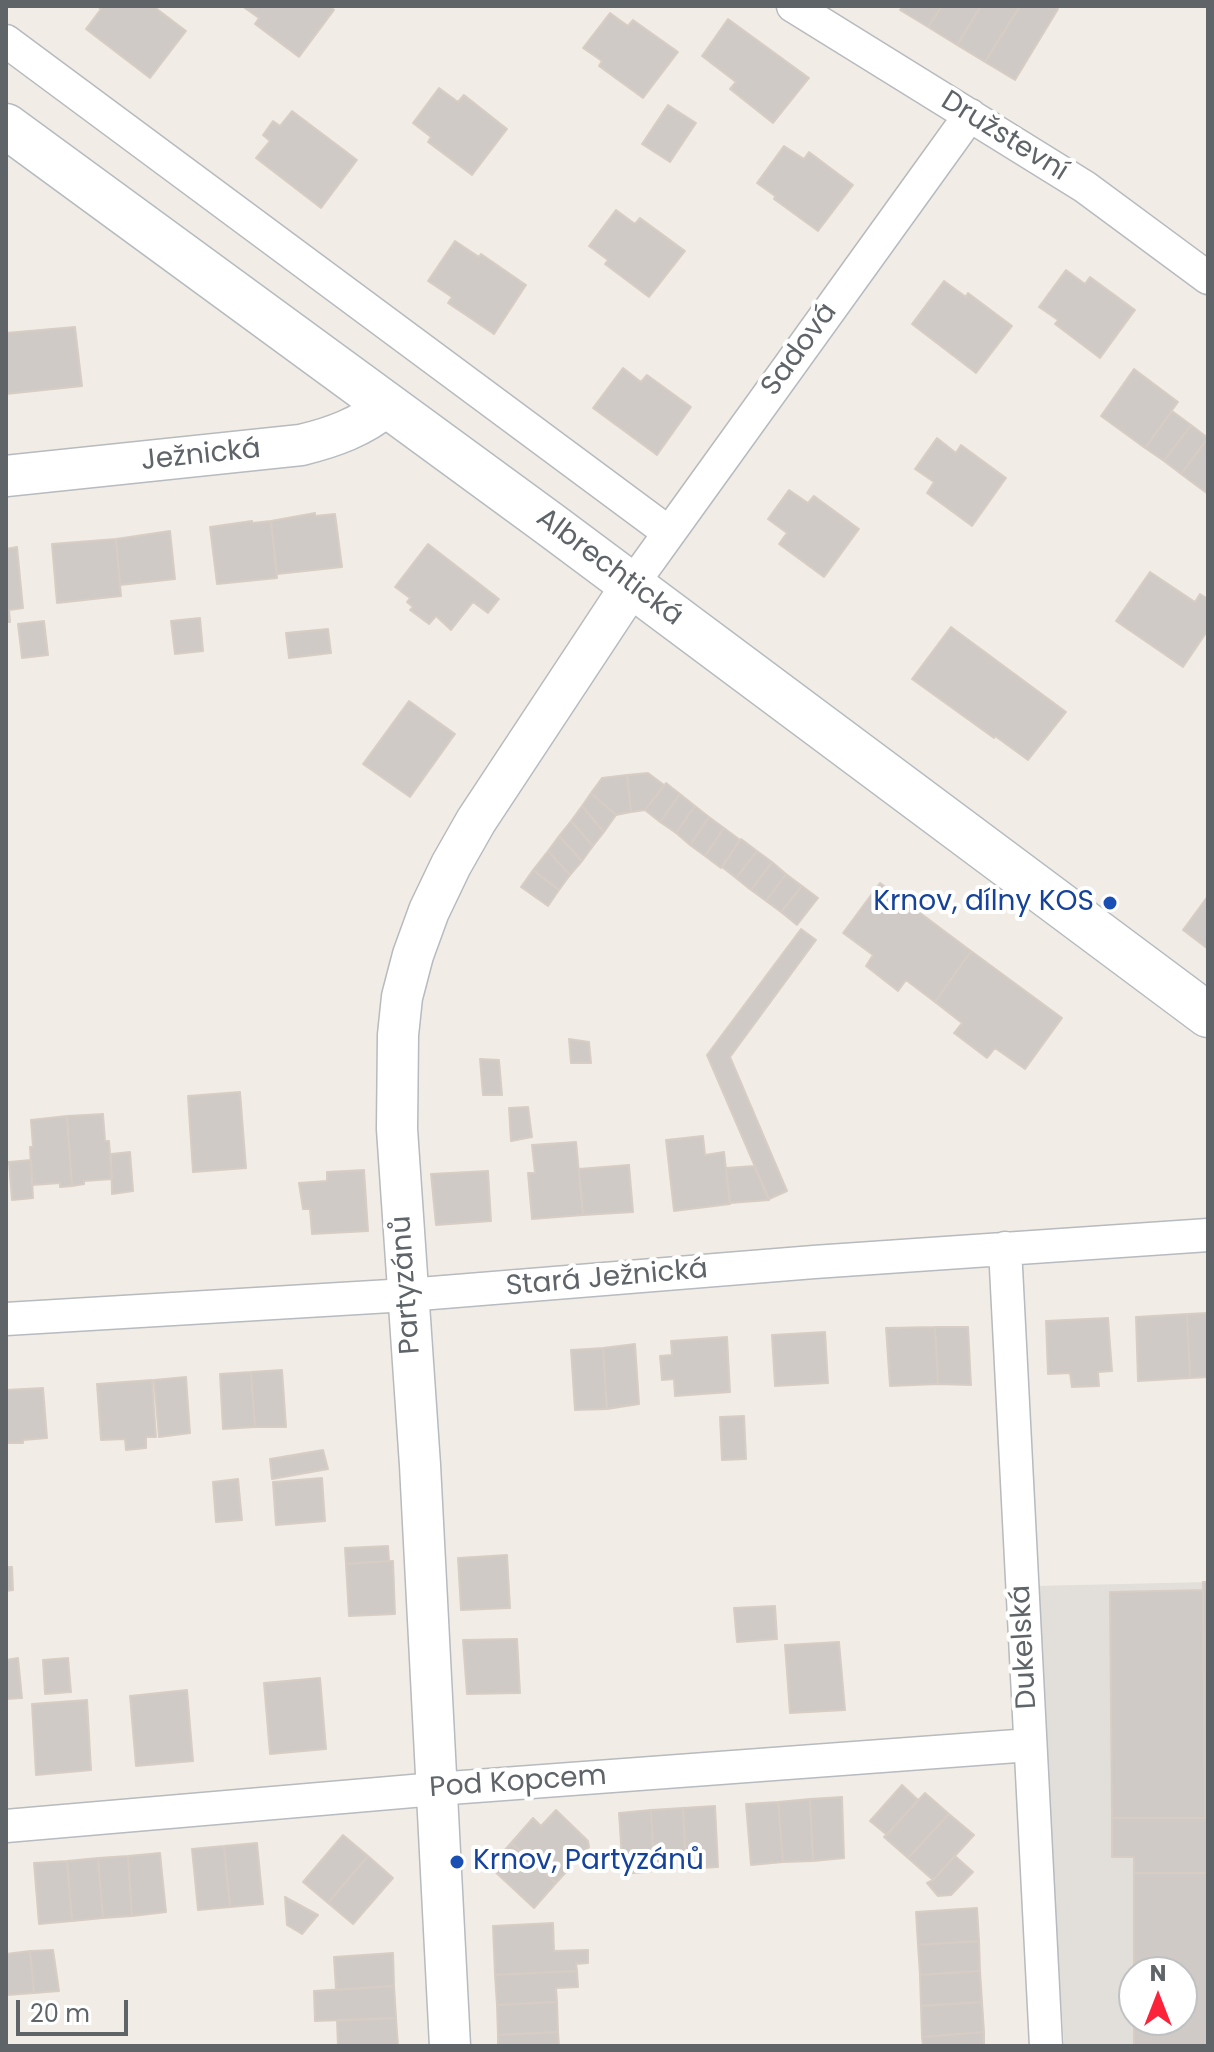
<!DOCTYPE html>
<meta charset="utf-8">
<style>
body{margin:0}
#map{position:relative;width:1214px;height:2052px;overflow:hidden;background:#f1ede6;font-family:Poppins,sans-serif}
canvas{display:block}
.frame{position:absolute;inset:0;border:8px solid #5e6468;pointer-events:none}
.north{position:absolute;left:1118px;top:1956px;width:80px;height:80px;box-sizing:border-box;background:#fff;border:2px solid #bfc1c3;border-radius:50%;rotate:0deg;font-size:22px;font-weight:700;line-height:32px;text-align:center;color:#5e6468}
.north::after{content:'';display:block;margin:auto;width:28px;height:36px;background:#fa233a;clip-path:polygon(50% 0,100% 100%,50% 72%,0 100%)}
.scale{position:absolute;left:16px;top:2000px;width:112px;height:36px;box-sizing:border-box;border:4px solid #5e6468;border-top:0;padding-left:10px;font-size:24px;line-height:28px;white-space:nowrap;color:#5e6468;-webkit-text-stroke:6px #fff;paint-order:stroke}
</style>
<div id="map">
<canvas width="1214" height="2052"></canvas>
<div class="frame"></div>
<div class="north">N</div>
<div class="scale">20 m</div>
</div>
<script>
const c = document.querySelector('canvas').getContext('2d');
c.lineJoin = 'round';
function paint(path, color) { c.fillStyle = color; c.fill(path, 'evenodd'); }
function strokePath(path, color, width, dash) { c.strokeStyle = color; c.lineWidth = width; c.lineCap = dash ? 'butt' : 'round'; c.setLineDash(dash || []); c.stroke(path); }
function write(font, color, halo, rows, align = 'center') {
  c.font = font + ' Poppins,sans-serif'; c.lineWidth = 8; c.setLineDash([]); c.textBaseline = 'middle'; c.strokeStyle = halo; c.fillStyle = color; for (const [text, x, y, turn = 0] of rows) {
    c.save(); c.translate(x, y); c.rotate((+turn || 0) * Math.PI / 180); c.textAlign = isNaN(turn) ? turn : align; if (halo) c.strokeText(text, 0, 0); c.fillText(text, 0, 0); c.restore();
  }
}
paint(new Path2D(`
 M1208,1582v464h-144l-30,-460zM1134,1972h48v48h-48z`), '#e2dfdb');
const building = new Path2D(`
 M97,6h56l33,25 -36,47 -64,-49 15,-20z
 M242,6h88l4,4 -35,47 -44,-33 4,-6z
 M903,6h39l-14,21 -28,-17z
 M942,6h39l-24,39 -29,-18z
 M981,6h39l-35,56 -28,-17z
 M1020,6h33l5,3 -43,71 -30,-18z
 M610,13l18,13 5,-6 45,32 -35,46 -44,-32 3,-5 -19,-13z
 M728,19l81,59 -36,45 -43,-34 6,-7 -34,-26z
 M439,88l19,14 6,-7 43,34 -35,46 -44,-33 3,-5 -18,-14z
 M668,105l28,18 -26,39 -28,-18z
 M292,111l65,49 -36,48 -65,-50 14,-17 -7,-6 10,-14 7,5z
 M784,146l20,13 5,-7 44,33 -35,46 -44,-32 1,-3 -18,-13z
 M616,210l19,14 5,-6 45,33 -36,46 -44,-33 3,-4 -19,-14z
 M455,241l24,16 2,-3 45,31 -32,49 -46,-31 4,-6 -24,-16z
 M1066,270l19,14 5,-7 45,33 -35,48 -45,-34 3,-4 -19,-13z
 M944,281l22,16 2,-4 44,33 -36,47 -64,-49z
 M75,327l7,59 -76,8v-61z
 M623,368l18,14 6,-7 44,32 -34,48 -64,-47z
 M1134,369l44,33 -33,46 -44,-32z
 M1172,411l19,14 -27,36 -19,-13z
 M1191,425l17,13 -27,36 -17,-13z
 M937,438l19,15 5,-8 45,33 -34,48 -45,-33 7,-11 -19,-13z
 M1208,438v56l-27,-20z
 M789,490l19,13 6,-7 45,33 -35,48 -45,-33 8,-11 -19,-14z
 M315,513v3l20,-2 7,53 -65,7 -6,-53z
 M252,521v2l19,-2 6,57 -60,6 -7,-57z
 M170,531l5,48 -55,6 -4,-46z
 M116,539l5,57 -64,7 -5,-59z
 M428,544l71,55 -11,14 -15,-11 -22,28 -15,-14 -7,8 -19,-14 3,-3 -6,-5 3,-4 -15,-11z
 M17,547l6,61 -14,2 1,12h-4v-73z
 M1150,572l45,30 5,-8 8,5v31l-25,37 -67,-46z
 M200,618l3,33 -28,3 -4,-33z
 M44,621l4,34 -26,3 -4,-34z
 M951,627l115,85 -38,48 -33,-24 -1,2 -82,-59z
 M328,629l3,24 -42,5 -3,-25z
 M409,701l46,33 -45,63 -47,-33z
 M648,773l16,12 -19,25 -14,2 -4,-37z
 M627,775l4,37 -15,3 -25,-22 11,-15z
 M666,783l14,11 -20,28 -15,-12z
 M591,793l25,22 -12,17 -22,-26z
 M680,794l15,12 -19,27 -16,-11z
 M582,806l22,26 -11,14 -22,-25z
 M695,806l14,11 -19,28 -14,-12z
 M709,817l15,11 -19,28 -15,-11z
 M571,821l22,25 -11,15 -23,-25z
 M724,828l16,12 -19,28 -16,-12z
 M559,836l23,25 -12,14 -22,-24z
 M741,839l16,12 -21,27 -14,-11z
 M548,851l22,24 -11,15 -26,-20z
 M757,851l15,11 -21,28 -15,-12z
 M772,862l14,12 -20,27 -15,-11z
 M533,870l26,20 -11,16 -27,-19z
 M786,874l16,12 -21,26 -15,-11z
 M880,883l91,68 -36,51 -29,-22 -8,11 -32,-25 7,-11 -30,-22z
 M802,886l16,12 -21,27 -16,-13z
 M1208,896v53l-25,-19z
 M801,929l15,11 -86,117 57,134 -18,8 -62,-144z
 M971,951l91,67 -37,51 -30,-21 -8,10 -33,-25 8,-10 -27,-21z
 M569,1039l20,3 2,21h-20z
 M480,1059l19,1 3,35h-19z
 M240,1092l6,76 -53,4 -5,-76z
 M528,1107l4,30 -21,4 -2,-33z
 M103,1114l2,27h4l3,38 -28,2v3l-12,2 -5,-70z
 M67,1116l5,70 -12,1v-4l-28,2 -2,-38h3l-2,-27z
 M703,1136l2,19 19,-3 6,52 -56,7 -8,-71z
 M576,1142l7,73 -51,4 -4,-46h7l-3,-28z
 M130,1152l3,39 -21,3 -1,-40z
 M31,1160l2,38 -21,2 -3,-38z
 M629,1165l4,47 -50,3 -4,-46z
 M754,1166l15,34 -39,3 -4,-35z
 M364,1170l4,61 -56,3 -2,-25h-7l-4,-26 28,-2v-9z
 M488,1171l3,50 -55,4 -5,-51z
 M1208,1313v64l-18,1 -3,-64z
 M1187,1314l3,64 -52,3 -2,-64z
 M1108,1318l4,53 -14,1 1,14 -27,1 -2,-14 -22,1 -2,-53z
 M935,1327l3,57 -48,2 -4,-58z
 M935,1327h33l3,58 -33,-1z
 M825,1332l3,51 -53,3 -3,-51z
 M727,1337l3,55 -55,4 -1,-17 -12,1 -2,-24 12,-1 -1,-14z
 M635,1344l4,60 -32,5 -4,-61z
 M603,1348l4,61 -32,1 -4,-60z
 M282,1370l4,57h-31l-4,-55z
 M251,1372l4,55 -32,2 -3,-55z
 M186,1377l4,56 -31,4 -5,-57z
 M152,1380l4,57h-10v11l-20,2 -1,-11 -24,1 -4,-56z
 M43,1388l4,50 -24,2v3h-17v-53z
 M744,1416l2,43 -24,1 -2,-43z
 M323,1450l5,19 -56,10 -2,-20z
 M322,1478l3,43 -49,4 -3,-43z
 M238,1479l4,41 -26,2 -3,-40z
 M388,1546l1,15 -43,3 -1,-16z
 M507,1555l3,53 -49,2 -3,-52z
 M393,1561l2,53 -46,2 -3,-52z
 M6,1567h6l1,23 -7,1z
 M1203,1582h5v236h-3z
 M1203,1590l2,228h-93l-2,-226z
 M775,1606l2,33 -40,3 -3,-34z
 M517,1639l3,54 -53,1 -4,-54z
 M839,1642l6,68 -55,3 -5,-68z
 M18,1658l4,40 -16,1v-39z
 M68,1658l3,34 -26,2 -2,-34z
 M320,1678l6,71 -56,5 -6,-71z
 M187,1690l6,71 -57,5 -6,-70z
 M87,1700l4,70 -55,5 -4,-71z
 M902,1785l16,15 -31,35 -17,-14z
 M925,1793l24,21 -41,44 -24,-21z
 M842,1797l2,61 -31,3 -3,-62z
 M810,1799l3,62 -30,1 -5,-60z
 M778,1802l5,60 -32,3 -5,-61z
 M715,1806l3,61 -32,2 -3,-61z
 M683,1808l3,61 -32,2 -3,-61z
 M556,1810l32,31 1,6 -33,36 -45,-40 22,-25 8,8z
 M651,1810l3,61 -31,3 -4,-61z
 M949,1814l25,21 -41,45 -25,-22z
 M1112,1818h96v55h-74v-16h-22z
 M343,1835l25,21 -40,47 -25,-21z
 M257,1843l6,61 -33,3 -6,-61z
 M511,1843l45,40 -22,25 -44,-41z
 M224,1846l6,61 -32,3 -6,-61z
 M160,1853l6,59 -34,4 -4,-60z
 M128,1856l4,60 -29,2 -5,-60z
 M368,1856l25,22 -40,46 -25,-21z
 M955,1856l18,16 -22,23 -13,1 -11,-13 6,-3z
 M98,1858l5,60 -31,3 -5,-60z
 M67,1861l5,60 -33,3 -5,-61z
 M1134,1873h74v173h-74zM1134,1972h48v48h-48z
 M285,1897l33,18 -16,19 -15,-9z
 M977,1908l2,33 -61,4 -2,-33z
 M553,1923l1,28 34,-1v13l-12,1 1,7 -82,4 -2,-49z
 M979,1941l1,30 -60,4 -2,-30z
 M53,1950l6,41 -25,2 -4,-42z
 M30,1951l4,42 -27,2 -1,-41z
 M393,1953l1,33 -58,4 -2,-33z
 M577,1971l1,16 -22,1 1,14 -60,3 -2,-30z
 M980,1971l2,31 -61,4 -1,-31z
 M394,1986l2,32 -81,3 -1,-30z
 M557,2002l1,30 -60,3 -1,-30z
 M982,2002l2,30 -62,5 -1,-31z
 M396,2018l2,28h-60l-1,-25z
 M558,2032l1,14h-61v-11z
 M984,2032v14h-61l-1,-9z`);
paint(building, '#cfcac5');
strokePath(building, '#d7cdc4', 2);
const minor = new Path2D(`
 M793,6l292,181 123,91
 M6,41l662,491
 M631,586l339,-471
 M1005,1248l41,798
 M6,1319l401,-24 407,-33 394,-27
 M6,1826l430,-37 594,-44`);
const tertiary = new Path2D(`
 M6,476l295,-31c33,-8 60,-18 86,-39
 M450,2046l-30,-581 -23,-336 1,-94 4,-38 11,-42 16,-44 22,-46 25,-44 155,-235`);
const secondary = new Path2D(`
 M6,126l545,399 657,490`);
strokePath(minor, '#b7babe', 35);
strokePath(tertiary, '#b7babe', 43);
strokePath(secondary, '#b5bbbf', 47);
strokePath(minor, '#fff', 32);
strokePath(tertiary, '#fff', 40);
strokePath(secondary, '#fff', 44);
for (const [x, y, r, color] of [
 [1110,903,8,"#1a4fb4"],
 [457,1862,8,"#1a4fb4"]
]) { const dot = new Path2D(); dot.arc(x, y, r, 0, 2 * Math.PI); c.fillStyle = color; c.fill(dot); strokePath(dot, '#fff', 3); }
write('28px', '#5e6468', '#fff', [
 ["Družstevní",1004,137,32],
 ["Sadová",800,350,-54],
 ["Ježnická",201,456,-6],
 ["Albrechtická",609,568,37],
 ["Stará Ježnická",607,1279,-5],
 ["Partyzánů",407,1285,-94],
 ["Dukelská",1025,1647,-93],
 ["Pod Kopcem",518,1783,-4]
]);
write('28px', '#164399', '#fff', [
 ["Krnov, dílny KOS",1094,903],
 ["Krnov, Partyzánů",473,1862,"left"]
], 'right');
</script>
